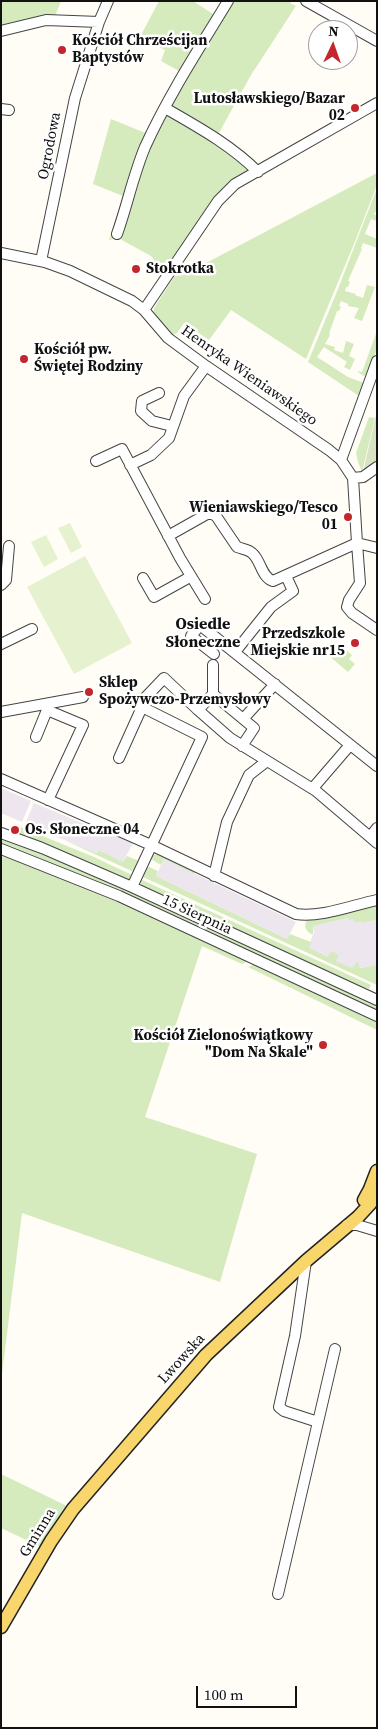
<!DOCTYPE html>
<meta charset="utf-8">
<style>
body{margin:0}
#map{position:relative;width:378px;height:1729px;overflow:hidden;background:#fffdf5;font-family:"Source Serif 4",serif}
canvas{display:block}
.frame{position:absolute;inset:0;border:2px solid #111;pointer-events:none}
.north{position:absolute;left:308px;top:20px;width:50px;height:50px;box-sizing:border-box;background:#fff;border:1px solid #a0a0a0;border-radius:50%;rotate:3deg;font-size:14px;font-weight:700;line-height:20px;text-align:center;color:#111}
.north::after{content:'';display:block;margin:auto;width:18px;height:22px;background:#c4262e;clip-path:polygon(50% 0,100% 100%,50% 72%,0 100%)}
.scale{position:absolute;left:196px;top:1686px;width:101px;height:22px;box-sizing:border-box;border:2px solid #111;border-top:0;padding-left:6px;font-size:15px;line-height:18px;white-space:nowrap;color:#111;-webkit-text-stroke:4px #fff;paint-order:stroke}
</style>
<div id="map">
<canvas width="378" height="1729"></canvas>
<div class="frame"></div>
<div class="north">N</div>
<div class="scale">100 m</div>
</div>
<script>
const c = document.querySelector('canvas').getContext('2d');
c.lineJoin = 'round';
function paint(path, color) { c.fillStyle = color; c.fill(path, 'evenodd'); }
function strokePath(path, color, width, dash) { c.strokeStyle = color; c.lineWidth = width; c.lineCap = dash ? 'butt' : 'round'; c.setLineDash(dash || []); c.stroke(path); }
function write(font, color, halo, rows, align = 'center') {
  c.font = font + ' "Source Serif 4",serif'; c.lineWidth = 5; c.setLineDash([]); c.textBaseline = 'middle'; c.strokeStyle = halo; c.fillStyle = color; for (const [text, x, y, turn = 0] of rows) {
    c.save(); c.translate(x, y); c.rotate((+turn || 0) * Math.PI / 180); c.textAlign = isNaN(turn) ? turn : align; if (halo) c.strokeText(text, 0, 0); c.fillText(text, 0, 0); c.restore();
  }
}
paint(new Path2D(`
 M1,788l30,13 -9,21 -21,-9z
 M34,803l72,30 7,1 20,9 -10,19 -24,-12 -2,3 -72,-29z
 M164,859l132,63 -9,17 -131,-63z
 M348,918l7,1 7,2v2l15,-3v45l-24,4 -45,-21 6,-16 -1,-6z`), '#eee6ef');
paint(new Path2D(`
 M1,1h60l-6,15 -54,13z
 M159,1h34l23,15 10,-15h65l-1,2 6,3 -45,69 -36,65 36,29 -30,24 -59,79 -11,-16 -33,-18 -9,2 14,-44 -30,-12 18,-65 37,15 31,-63 -18,-10 4,-11 -25,-13z
 M377,173v12l-21,54 -50,120 -75,-49 -22,30 -25,-17 -7,10 -4,2 -16,-16 1,-1 -4,-5v-5l21,-32 12,-3z
 M377,188v22l-3,4 3,2v5l-6,-2 -6,15 12,5v9l-14,-5 -2,5 1,1 -14,32 2,1 -2,5h-2l-1,4 11,3 -1,1 8,3 4,-13 8,2 -13,34 -8,-3 5,-10 -11,-2v-2l-7,-3 -2,5 2,1 -2,4h-2l-8,23 1,1 -5,9 10,3 -1,3 9,3 3,-12 8,3 -5,12 6,3 -5,11 -6,-3 3,-5 -23,-15 -7,10 31,20 16,6 -5,13 -51,-34 30,-73z
 M377,331v18l-11,28 -7,-4 -2,-2 5,1z
 M369,417l6,1 -13,54 -4,-10 -2,-9z
 M338,643l14,12 -3,4 6,5 -7,8 -20,-17z
 M18,826l76,31 40,19 -7,4c-37,-16 -72,-33 -110,-47l1,-2 -4,-2z
 M1,839l102,39 274,126v7l-376,-166z
 M64,840l33,13 2,-3 24,12 4,-6 12,5 -3,12z
 M159,853l37,17 -2,4 -30,-15 -3,6 -10,-6v-3z
 M1,856l27,7 43,15 178,83 -7,3 -40,-18 -57,171 112,37 -37,128 -198,-69 -21,169z
 M147,866l11,5 -2,5 131,63 3,-5 21,8 -2,6 19,9 3,-6 8,4 -3,6 16,7 4,-5 2,-1 2,6 17,-3v20l-236,-109z
 M140,879l231,106 -2,4 -35,-12 -192,-91z
 M377,902v18l-15,3 -1,-2 -6,2 -1,-4 -5,1 -1,-2 -35,8v8h-2c-6,-3 -8,-10 -3,-15z
 M255,964l122,59v7l-129,-63z
 M1,1474l68,33 -28,40 -40,-19z`), '#d5ebbd');
paint(new Path2D(`
 M377,411v51l-14,10z`), '#d9e3c4');
paint(new Path2D(`
 M70,523l12,24 -11,6 -13,-25z
 M46,535l12,24 -14,8 -13,-25z
 M85,556l47,87 -58,31 -47,-87z`), '#e6f2cf');
const minor = new Path2D(`
 M306,1l71,40
 M1,31l45,-11 53,2
 M165,108c33,19 66,37 93,64
 M1,109l8,1
 M117,234c10,-28 16,-58 28,-87 23,-51 54,-98 83,-146
 M1,253l44,9 25,9 62,30 12,9 24,28 38,28 123,84 12,10 12,18 4,65 20,5
 M41,261l34,-163 24,-76 9,-21
 M144,310l74,-109 17,-17 142,-81
 M159,393l-17,8 -1,10 11,10 20,5
 M341,460l36,-99
 M96,461l26,-12 58,109 25,41
 M130,465l21,-10 18,-17 15,-42 22,-30
 M353,478l10,-1 14,-10
 M168,536l39,-22h5l4,2 21,31c5,2 11,2 15,6 9,7 9,24 21,28l84,-38 3,40 -11,17 -2,7 5,6 25,17
 M143,578l11,19 36,-20
 M1,585l5,-5 3,-34
 M1,644l31,-15
 M235,652l36,-45 22,-16 -7,-15
 M214,654l-23,-18 9,-11 177,141
 M213,665v29l-15,16 32,28 86,53 54,46
 M213,694l41,34 -12,18
 M46,704l1,6 36,15 -35,75
 M142,707l2,-8 20,-21 34,32
 M1,712l82,-15
 M244,718l31,-34
 M36,737l11,-27
 M119,758l23,-51 60,30 -70,150
 M1,779l150,66 145,69c24,4 57,-9 81,-14
 M313,788l37,-43
 M377,828l-7,9 7,6
 M1,833l41,15 90,39 245,113
 M1,849l118,47 258,120
 M214,876l13,-54 22,-47 18,-14
 M347,1225h10l20,6
 M318,1422l17,-73
 M278,1594l40,-172 -34,-11 -5,-4 16,-71 11,-75`);
const major = new Path2D(`
 M364,1200l6,-11 7,-18
 M1,1627l50,-86 22,-32 133,-154 100,-94 52,-44 12,-13 7,-11`);
strokePath(minor, '#444', 12);
strokePath(major, '#222', 15);
strokePath(minor, '#fff', 10);
strokePath(major, '#f9d66b', 12);
for (const [x, y, r, color] of [
 [62,50,5,"#c4262e"],
 [355,108,5,"#c4262e"],
 [136,269,5,"#c4262e"],
 [24,359,5,"#c4262e"],
 [348,517,5,"#c4262e"],
 [355,643,5,"#c4262e"],
 [89,692,5,"#c4262e"],
 [15,830,5,"#c4262e"],
 [323,1045,5,"#c4262e"]
]) { const dot = new Path2D(); dot.arc(x, y, r, 0, 2 * Math.PI); c.fillStyle = color; c.fill(dot); strokePath(dot, '#fff', 2); }
write('bold 15px', '#111', '#fff', [
 ["Kościół Chrześcijan",72,41],
 ["Baptystów",72,58],
 ["Lutosławskiego/Bazar",345,99,"right"],
 ["02",345,116,"right"],
 ["Stokrotka",146,269],
 ["Kościół pw.",34,350],
 ["Świętej Rodziny",34,367],
 ["Wieniawskiego/Tesco",338,508,"right"],
 ["01",338,525,"right"],
 ["Przedszkole",345,634,"right"],
 ["Miejskie nr15",345,651,"right"],
 ["Sklep",99,683],
 ["Spożywczo-Przemysłowy",99,700],
 ["Os. Słoneczne 04",25,830],
 ["Kościół Zielonoświątkowy",313,1036,"right"],
 ["\"Dom Na Skale\"",313,1053,"right"]
], 'left');
write('15px', '#111', '#fff', [
 ["Ogrodowa",50,146,-79],
 ["Henryka Wieniawskiego",249,376,35],
 ["15 Sierpnia",197,915,25],
 ["Lwowska",182,1359,-48],
 ["Gminna",38,1533,-58]
]);
write('bold 16px', '#111', '#fff', [
 ["Osiedle",203,625],
 ["Słoneczne",203,643]
]);
</script>
